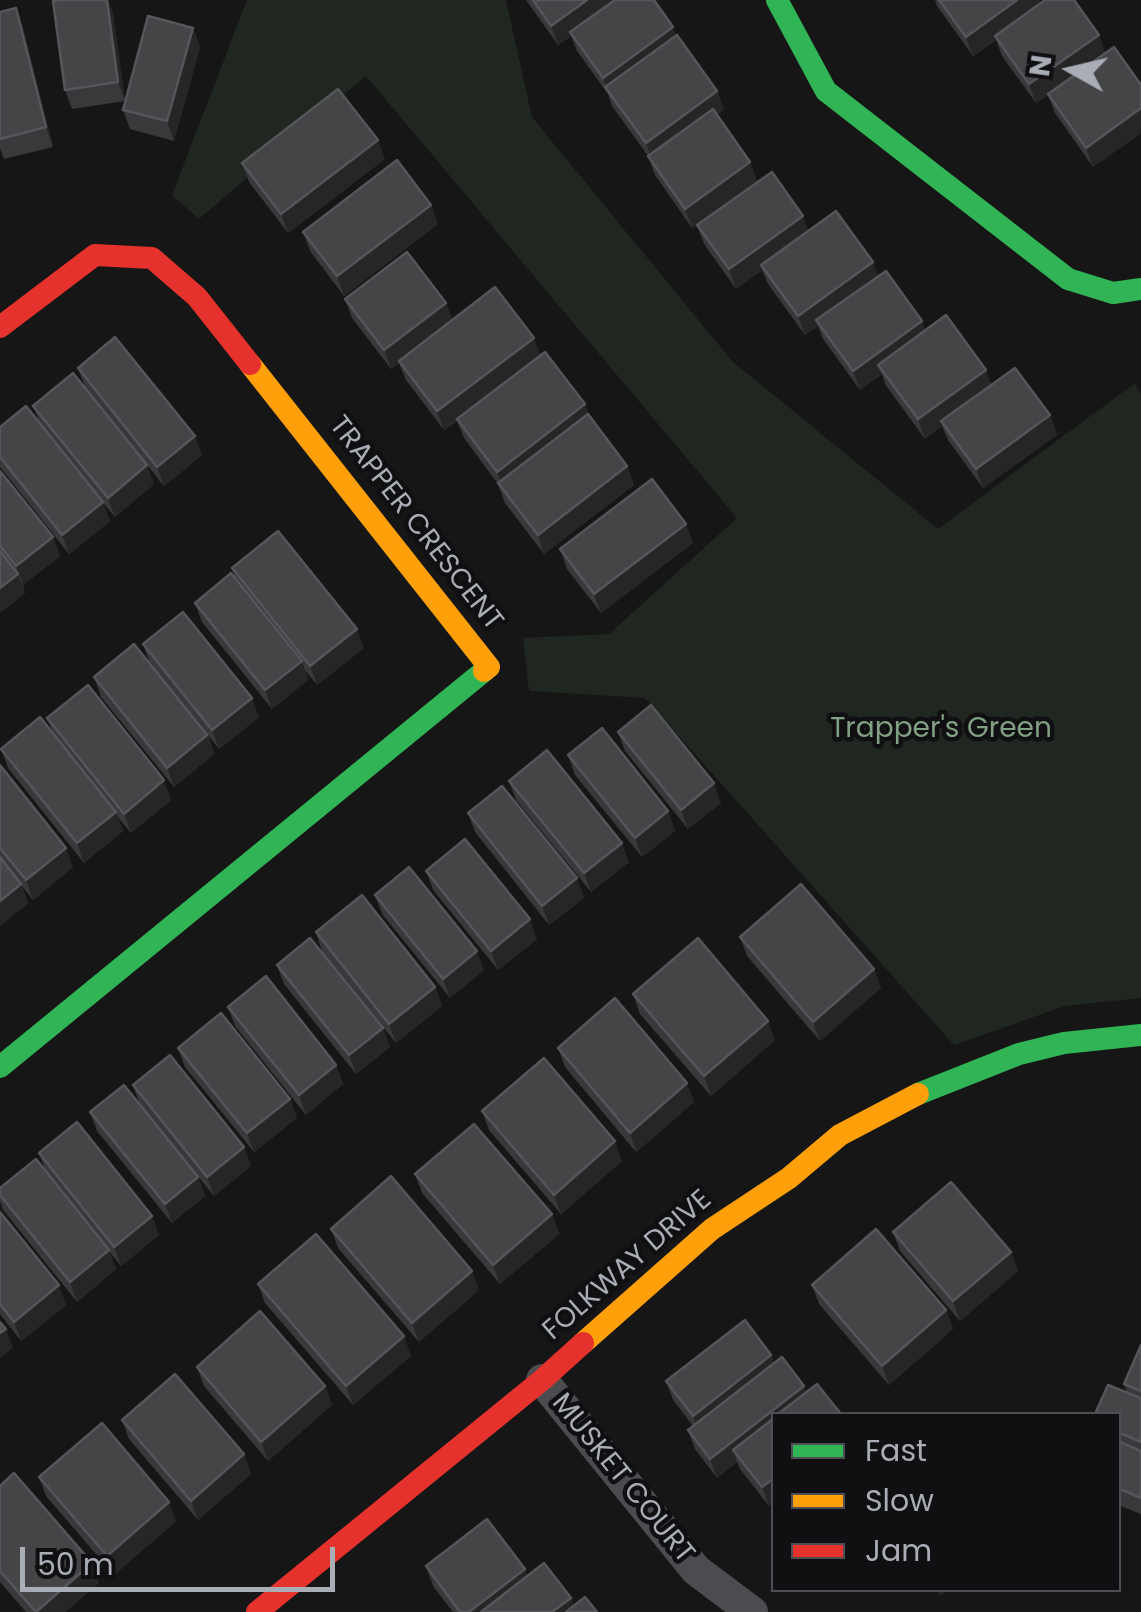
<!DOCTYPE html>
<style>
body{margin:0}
#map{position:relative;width:1141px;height:1612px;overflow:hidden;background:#161616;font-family:Poppins,sans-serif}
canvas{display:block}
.legend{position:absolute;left:771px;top:1412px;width:350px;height:180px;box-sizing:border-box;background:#101012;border:2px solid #4d4f54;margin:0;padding:12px 18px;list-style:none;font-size:30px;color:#a9adb6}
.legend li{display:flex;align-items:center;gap:20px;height:50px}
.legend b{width:50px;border:2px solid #4d4f54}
.north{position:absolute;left:1021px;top:20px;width:100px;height:100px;-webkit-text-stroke:8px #101012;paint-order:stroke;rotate:278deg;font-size:28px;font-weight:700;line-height:40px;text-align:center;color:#a9adb6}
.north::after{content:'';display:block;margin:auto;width:35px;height:45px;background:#a9adb6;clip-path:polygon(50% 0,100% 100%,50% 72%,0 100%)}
.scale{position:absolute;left:20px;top:1547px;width:315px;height:45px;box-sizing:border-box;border:5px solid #a9adb6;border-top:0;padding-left:12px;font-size:30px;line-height:35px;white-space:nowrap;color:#a9adb6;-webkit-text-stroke:8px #101012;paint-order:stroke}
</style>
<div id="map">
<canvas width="1141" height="1612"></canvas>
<ul class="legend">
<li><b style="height:12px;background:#30b455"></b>Fast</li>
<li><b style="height:12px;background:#ff9f0a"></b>Slow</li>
<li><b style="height:12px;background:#e5322d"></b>Jam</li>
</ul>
<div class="north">N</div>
<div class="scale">50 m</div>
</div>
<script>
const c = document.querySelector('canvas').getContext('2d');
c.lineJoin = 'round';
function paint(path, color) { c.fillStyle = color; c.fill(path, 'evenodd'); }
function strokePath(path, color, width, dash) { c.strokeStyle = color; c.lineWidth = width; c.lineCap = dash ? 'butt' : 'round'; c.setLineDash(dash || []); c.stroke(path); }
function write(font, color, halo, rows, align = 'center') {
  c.font = font + ' Poppins,sans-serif'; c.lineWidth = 9; c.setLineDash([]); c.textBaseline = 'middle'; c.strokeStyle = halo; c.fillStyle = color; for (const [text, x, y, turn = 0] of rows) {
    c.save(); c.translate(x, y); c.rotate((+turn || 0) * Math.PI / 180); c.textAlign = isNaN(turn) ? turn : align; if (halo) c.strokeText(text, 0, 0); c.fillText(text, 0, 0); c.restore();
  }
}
paint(new Path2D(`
 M247,0h259l26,117 200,244 206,168 197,-146 6,11v604l-76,8 -111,39 -309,-347 -116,-7 -6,-53 86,-4 128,-116 -371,-442 -167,143 -27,-24z`), '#202620');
strokePath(new Path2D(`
 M542,1380l154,190 56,42`), '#4b4c4f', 32);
strokePath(new Path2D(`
 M777,0l49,91 242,188 45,14 28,-4
 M0,1067l484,-396
 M918,1094l101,-40 45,-11 77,-8`), '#30b455', 22);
strokePath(new Path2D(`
 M250,364l239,303 -5,4
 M583,1343l129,-114 77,-51 51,-43 78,-41`), '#ff9f0a', 22);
strokePath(new Path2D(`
 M0,327l95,-72 57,3 45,39 53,67
 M257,1612l285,-232 41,-37`), '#e5322d', 22);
paint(new Path2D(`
 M59,0h49l5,13 12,88 68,-73 7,19 -26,94 -44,-12 -7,-19 2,-9 -53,8 -7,-19z
 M526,0h128l22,35 41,56 7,19 -7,5 33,47 7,19 -65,47 -37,-53 -7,-19 -36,-50 -4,-12 -31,-43 -6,-15 -13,9z
 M935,0h104l2,3 64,50 36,32v48l-48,34 -38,-54 -7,-18 -12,8 -34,-47 -6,-16 -23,16 -36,-50z
 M16,8l7,20 30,119 -49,12 -4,-11v-136z
 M385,159l-97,74 -39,-51 -7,-19z
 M438,224l-94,72 -34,-45 -7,-19z
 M697,225l112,5 64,32 5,14 44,45 3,10 66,54 59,30 7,20 -74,53 -35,-48 -6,-14 -17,13 -40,-55 -3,-10 -22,16 -37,-51 -5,-13 -13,9 -37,-51 -6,-14 -26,19 -32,-45z
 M345,299l101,4 6,17 88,35 45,49 5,14 37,48 7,19 -90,69 -39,-51 -7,-19 -34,-46 -7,-17 -13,9 -38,-50 -7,-17 -8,6 -39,-51z
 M78,368l124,87 -38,31 -79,-99z
 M33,406l121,78 -39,33 -12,-14 7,18 -41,33 -69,-87v-40l40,-4z
 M0,471l53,66 7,19 -37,29 -1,-2 3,10 -25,20z
 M686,524l7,19 -92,70 -34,-44 -7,-20z
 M232,568l132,80 -47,37 -12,-15 3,10 -36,29 -70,-87 -7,-19 40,-24z
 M143,644l116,73 -40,32 -11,-14 6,19 -40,33 -73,-90 -7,-20 56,-13z
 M47,718l124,82 -40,33 -14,-17 6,15 -39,32 -76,-95 -7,-19 51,-18z
 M618,732l103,71 -33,26 -63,-78z
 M568,755l100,56 7,20 -33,26 -67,-82z
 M0,765l73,102 -40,33 -11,-14 6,17 -28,23z
 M509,781l120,81 -38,30 -75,-92z
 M468,813l109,65 7,20 -35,27 -74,-93z
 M426,871l111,68 -39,31 -65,-80z
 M375,895l109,75 -34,28 -68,-84z
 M316,932l119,55 7,19 -46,37 -74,-91z
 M740,937l134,32 7,19 -61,53 -73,-85z
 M277,965l113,82 -34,27 -72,-90z
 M633,994l142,46 -64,56 -71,-82z
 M228,1007l108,58 7,19 -37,31 -71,-89z
 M178,1048l112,51 7,19 -43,34 -69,-85z
 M558,1048l136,54 -58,50 -71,-85z
 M133,1085l111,62 7,19 -37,30 -74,-91z
 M482,1111l140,50 -61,53 -72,-84z
 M90,1112l108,65 7,19 -33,27 -75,-92z
 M39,1153l120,82 -38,31 -12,-15 7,18 -39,33 -74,-92 -3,-9v-13l45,-18z
 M415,1174l137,40 7,20 -59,50 -78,-91z
 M0,1212l66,93 -45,36 -21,-27z
 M331,1229l148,61 -60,52 -81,-94z
 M893,1232l118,20 7,19 -58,50 -60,-70z
 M258,1284l153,72 -58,49 -88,-102z
 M812,1285l134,25 7,19 -64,56 -70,-81z
 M1141,1345v169l-23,-9v-91l9,-21 -3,-9z
 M771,1355l3,8 -5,143 -29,-37 -3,-7 -20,16 -22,-29 -7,-19 5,-4 -20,-26 -7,-19z
 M197,1367l128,19 7,19 -64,56 -64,-75z
 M122,1420l122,34 7,20 -53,46 -69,-81z
 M39,1477l137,44 -62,54 -68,-79z
 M0,1486l99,97 -34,29h-39l-26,-30z
 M426,1566l99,3 3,7 43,22 3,8 23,6h-144l-20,-26z`), '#38393b');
paint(new Path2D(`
 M107,0h1l5,13 12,88 -7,-19z
 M587,0h34l-51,32 1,4 -13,9 -7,-19z
 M1017,0h22l3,6 -69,50 -7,-19z
 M16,8l7,20 30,119 -7,-20z
 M673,27l7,19 -72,44 -5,-12z
 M193,28l7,19 -26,94 -7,-20z
 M1099,35l7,19 -70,49 -7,-19z
 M717,91l7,19 -71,52 -7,-19z
 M1141,108v25l-48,34 -7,-19z
 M378,140l7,19 -97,74 -7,-19z
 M750,162l7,19 -65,47 -7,-19z
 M431,205l7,19 -94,72 -7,-20z
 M803,216l7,19 -49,30 1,5 -26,19 -7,-20z
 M873,262l7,19 -64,39 2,6 -13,9 -7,-19z
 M446,303l6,19 -61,47 -7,-19z
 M922,321l7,19 -51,25 4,9 -22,16 -7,-19z
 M534,338l7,19 -97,73 -7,-19z
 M986,370l7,19 -52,32 1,5 -17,13 -7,-20z
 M585,404l7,20 -88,67 -7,-19z
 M1050,415l7,20 -74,53 -7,-19z
 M195,436l7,19 -38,31 -7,-19z
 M147,465l7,19 -39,33 -7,-19z
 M627,466l7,19 -90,69 -6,-19z
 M103,502l7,19 -41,33 -7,-19z
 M686,524l7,19 -92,70 -7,-19z
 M53,537l7,19 -37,29 -7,-19z
 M18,574l7,19 -25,20v-25z
 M357,629l7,19 -47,37 -7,-19z
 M302,661l6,19 -36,29 -7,-19z
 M252,698l7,19 -40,32 -7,-19z
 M207,735l7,19 -40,33 -7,-19z
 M164,780l7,20 -40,33 -7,-19z
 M714,783l7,20 -33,26 -7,-19z
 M668,811l7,20 -33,26 -7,-19z
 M116,812l7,19 -39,32 -7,-20z
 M622,843l7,19 -38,30 -7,-19z
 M66,848l7,19 -40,33 -7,-20z
 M577,878l7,20 -35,27 -7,-19z
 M21,884l7,19 -28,23v-25z
 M530,919l7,20 -39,31 -7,-19z
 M477,951l7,19 -34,28 -7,-19z
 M874,969l7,19 -61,53 -7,-19z
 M435,987l7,19 -46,37 -7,-19z
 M768,1021l7,19 -64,56 -7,-20z
 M383,1028l7,19 -34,27 -7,-19z
 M336,1065l7,19 -37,31 -7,-20z
 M687,1083l7,19 -58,50 -6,-19z
 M290,1099l7,19 -43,34 -7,-19z
 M615,1141l7,20 -61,53 -7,-19z
 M244,1147l7,19 -37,30 -7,-19z
 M198,1177l7,19 -33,27 -7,-19z
 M552,1214l7,20 -59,50 -7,-19z
 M152,1216l7,19 -38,31 -7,-19z
 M109,1250l7,19 -39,33 -7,-20z
 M1011,1252l7,19 -58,50 -7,-20z
 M472,1271l7,19 -60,52 -7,-19z
 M59,1285l7,20 -45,36 -7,-19z
 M946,1310l7,19 -64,56 -7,-19z
 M6,1329l7,19 -13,10v-25z
 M404,1336l7,20 -58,49 -7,-19z
 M771,1355l7,19 -78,61 -7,-19z
 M325,1386l7,19 -64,56 -7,-19z
 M804,1386l7,19 -12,9h-25v20l-41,16 4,12 -20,16 -7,-19z
 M244,1454l7,20 -53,46 -7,-19z
 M774,1478v25l-5,3 -7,-19z
 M169,1502l7,19 -62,54 -7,-19z
 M92,1563l7,20 -34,29h-29z
 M525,1569l7,19 -31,24h-32z
 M938,1590h11l-9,6z
 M571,1598l5,14h-24z`), '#262627');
const building = new Path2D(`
 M59,0h48l11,82 -53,8 -12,-89z
 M533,0h54l-36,26z
 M615,0h39l19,27 -70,51 -33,-46z
 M939,0h78l-51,37z
 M1045,0h29l25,35 -70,49 -34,-48z
 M16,8l30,119 -46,12v-127z
 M148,16l45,12 -26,93 -44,-11z
 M677,35l40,56 -71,52 -41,-56z
 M1114,47l27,38v23l-55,40 -38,-54z
 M338,89l40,51 -97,74 -39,-51z
 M713,109l37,53 -65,47 -37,-53z
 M397,160l34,45 -94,71 -34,-44z
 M772,172l31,44 -74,53 -32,-44z
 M836,211l37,51 -75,54 -37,-51z
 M407,252l39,51 -62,47 -39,-51z
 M886,271l36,50 -69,50 -37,-51z
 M495,287l39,51 -97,73 -38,-50z
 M946,315l40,55 -68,49 -40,-54z
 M115,337l80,99 -38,31 -79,-99z
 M545,352l40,52 -88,68 -40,-53z
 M1015,368l35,47 -74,54 -35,-48z
 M73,373l74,92 -39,33 -75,-92z
 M26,406l77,96 -41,33 -62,-78v-30z
 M588,414l39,52 -89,69 -40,-52z
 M0,471l53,66 -37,29 -16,-20z
 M652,479l34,45 -92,70 -34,-45z
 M278,531l79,98 -47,37 -78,-98z
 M0,551l18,23 -18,14z
 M231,573l71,88 -37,29 -70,-87z
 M183,612l69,86 -40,32 -69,-86z
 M134,644l73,91 -40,33 -73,-91z
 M88,685l76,95 -40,34 -77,-96z
 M651,705l63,78 -33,27 -63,-78z
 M40,717l76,95 -39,31 -76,-94z
 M602,728l66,83 -33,27 -67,-83z
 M547,750l75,93 -38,30 -75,-92z
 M0,765l66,83 -40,32 -26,-32z
 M502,786l75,92 -35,28 -74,-93z
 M465,839l65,80 -39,32 -65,-80z
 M0,857l21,27 -21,17z
 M409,867l68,84 -34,28 -68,-84z
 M801,884l73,85 -61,53 -73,-85z
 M362,895l73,92 -46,37 -73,-92z
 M310,938l73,90 -34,27 -72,-90z
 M698,938l70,83 -64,55 -71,-82z
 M266,976l70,89 -37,30 -71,-88z
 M615,998l72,85 -57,50 -72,-85z
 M221,1013l69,86 -43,34 -69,-85z
 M170,1055l74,92 -37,30 -74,-92z
 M544,1058l71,83 -61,54 -72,-84z
 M124,1085l74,92 -33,27 -75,-92z
 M77,1122l75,94 -38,31 -75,-94z
 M474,1124l78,90 -59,51 -78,-91z
 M36,1159l73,91 -39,32 -70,-87v-7z
 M391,1176l81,95 -60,52 -81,-94z
 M951,1182l60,70 -58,49 -60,-69z
 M0,1212l59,73 -45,37 -14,-18z
 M876,1229l70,81 -64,56 -70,-81z
 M316,1234l88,102 -58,50 -88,-102z
 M260,1311l65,75 -64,56 -64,-75z
 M745,1320l26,35 -78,61 -27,-35z
 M0,1322l6,7 -6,4z
 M1141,1345v46l-17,-7z
 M782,1357l22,29 -94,73 -22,-29z
 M175,1374l69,80 -53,47 -69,-81z
 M817,1384l24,30h-63z
 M1108,1385l33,13v44l-23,-10v-18h-23z
 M774,1418v60l-12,9 -29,-37z
 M102,1423l67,79 -62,54 -68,-79z
 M1118,1441l23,10v47l-23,-10z
 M14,1473l78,90 -56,49 -36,-41v-85z
 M487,1519l38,50 -56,43h-9l-34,-46z
 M544,1563l27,35 -19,14h-71z
 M585,1597l12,15h-31z`);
paint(building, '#454548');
strokePath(building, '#54565a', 2.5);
write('28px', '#a9adb6', '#101012', [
 ["TRAPPER CRESCENT",415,524,52],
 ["FOLKWAY DRIVE",628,1266,-41],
 ["MUSKET COURT",622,1479,51]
]);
write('28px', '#819f82', '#101012', [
 ["Trapper's Green",941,730]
]);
</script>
